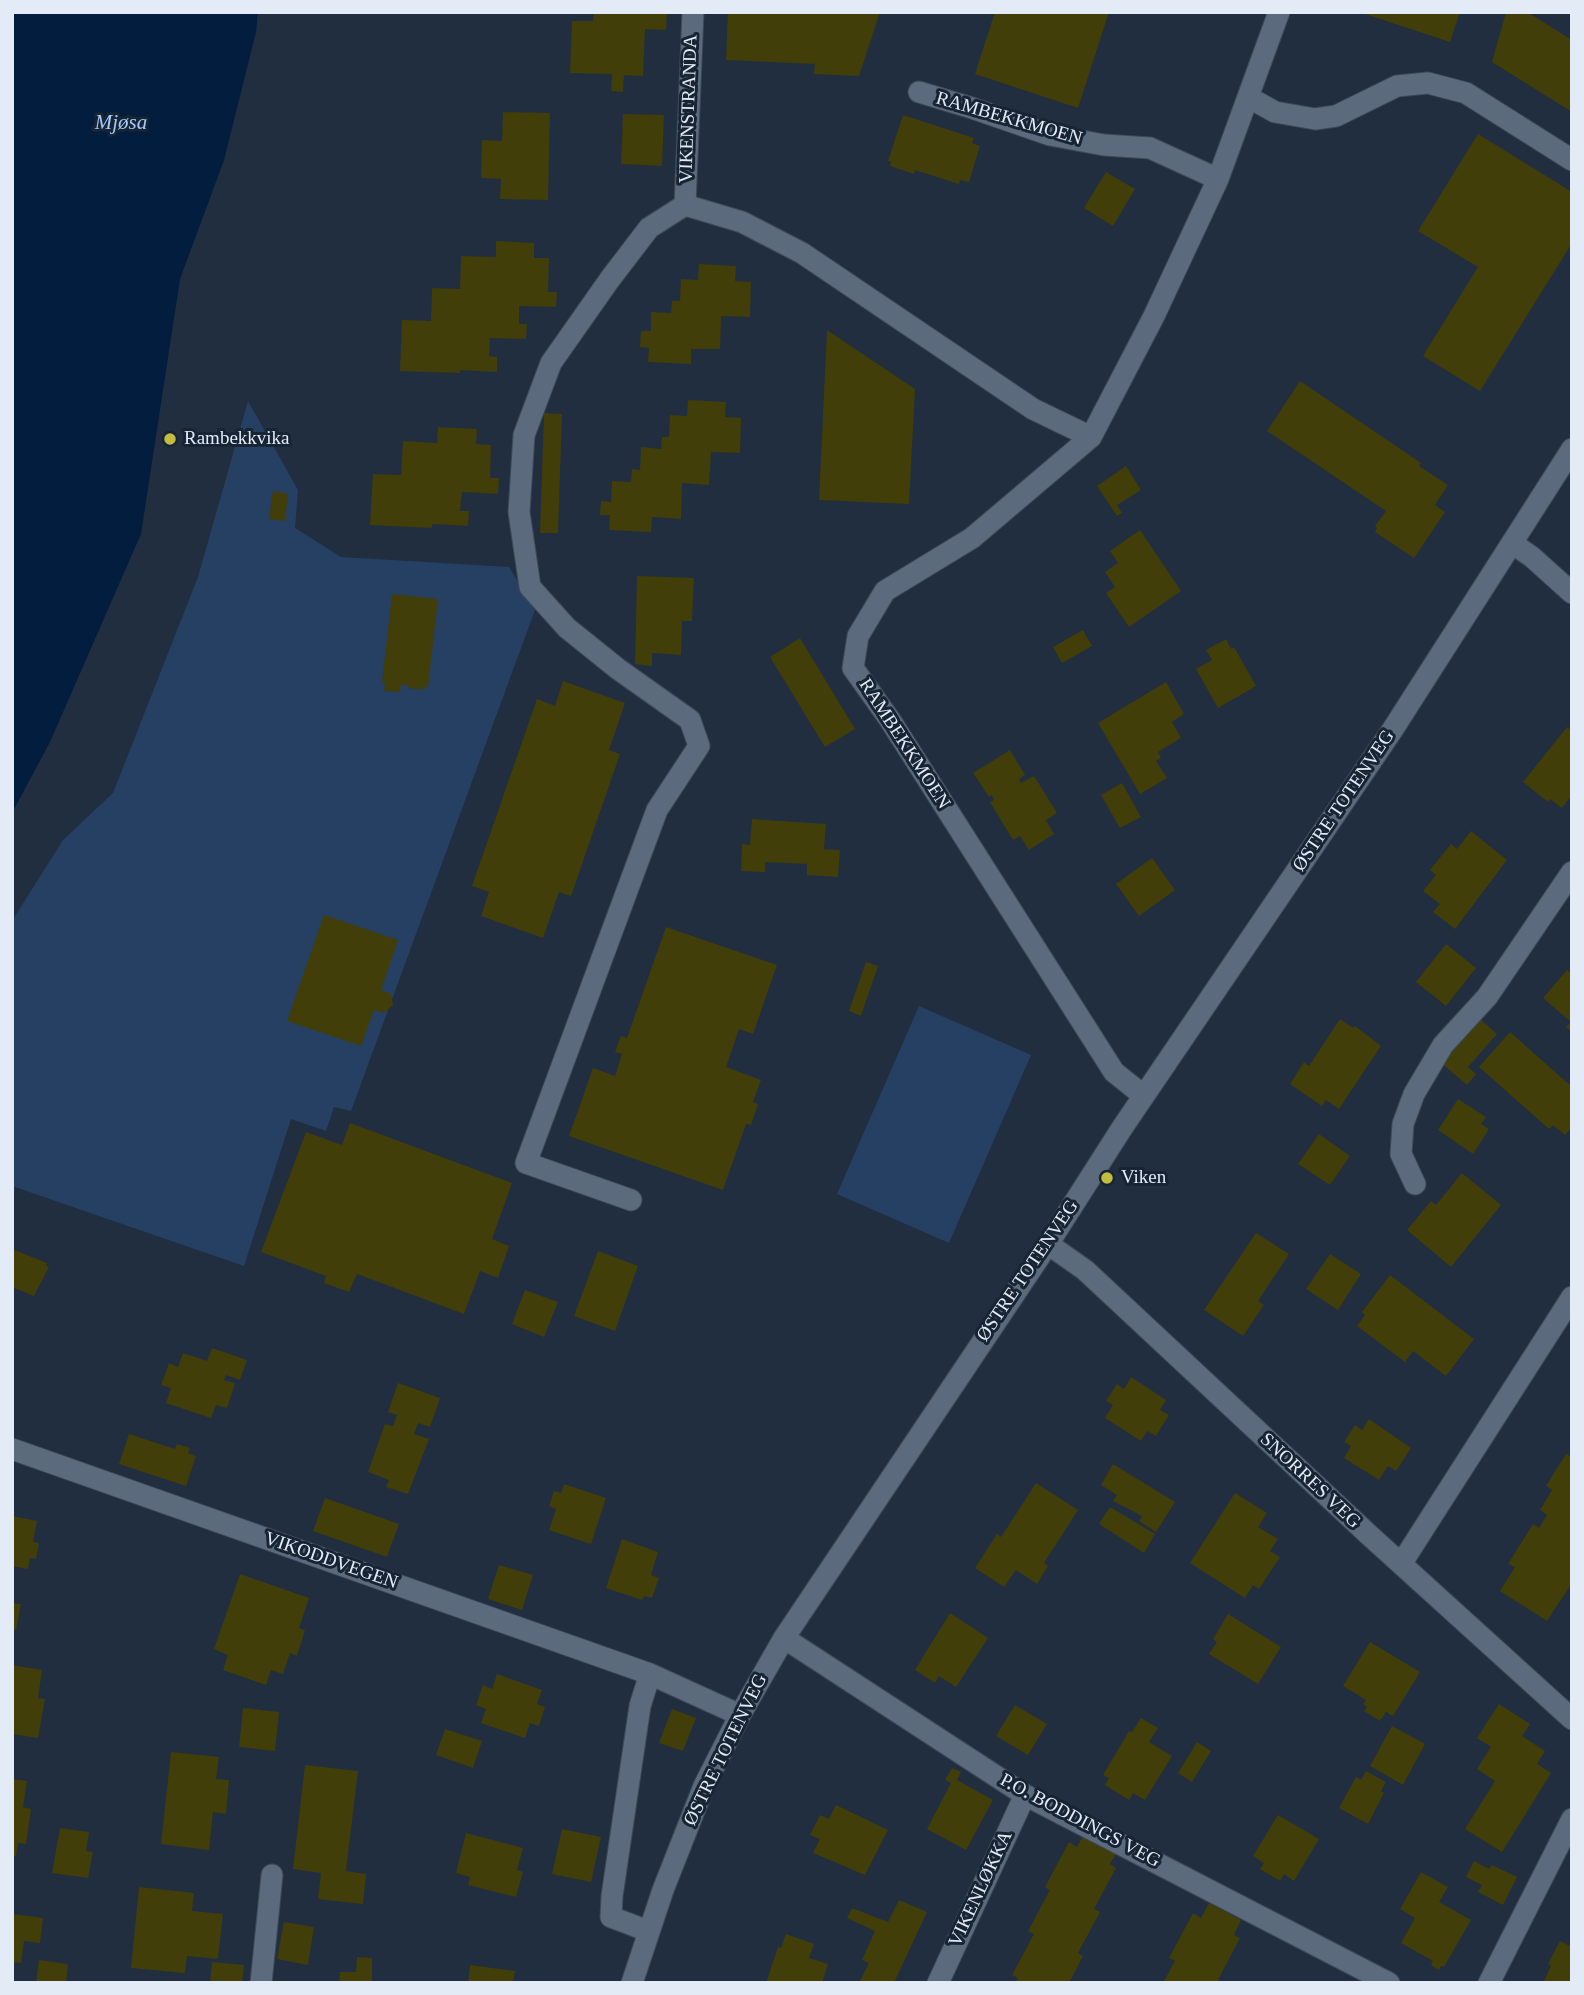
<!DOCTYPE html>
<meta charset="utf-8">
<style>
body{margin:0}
#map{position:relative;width:1584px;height:1995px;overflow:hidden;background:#202e3f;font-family:Georgia,serif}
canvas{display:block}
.frame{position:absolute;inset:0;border:14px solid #e2ebf6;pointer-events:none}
</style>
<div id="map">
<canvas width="1584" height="1995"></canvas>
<div class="frame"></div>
</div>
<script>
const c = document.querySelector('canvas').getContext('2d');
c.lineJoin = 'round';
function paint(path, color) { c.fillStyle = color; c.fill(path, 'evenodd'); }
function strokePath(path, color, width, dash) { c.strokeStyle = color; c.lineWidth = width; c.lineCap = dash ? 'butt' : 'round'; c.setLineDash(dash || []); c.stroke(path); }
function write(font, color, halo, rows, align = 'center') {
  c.font = font + ' Georgia,serif'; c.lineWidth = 6; c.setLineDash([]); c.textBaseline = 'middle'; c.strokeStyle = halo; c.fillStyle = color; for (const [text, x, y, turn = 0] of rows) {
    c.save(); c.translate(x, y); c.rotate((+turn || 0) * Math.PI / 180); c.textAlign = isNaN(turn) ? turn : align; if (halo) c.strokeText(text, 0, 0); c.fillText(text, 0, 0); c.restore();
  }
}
paint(new Path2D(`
 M248,401l50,89 -3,38 46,29 168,10 26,43 -184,501 -17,-4 -8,24 -35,-12 -47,147 -232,-80v-265l51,-81 50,-47 85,-216z
 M919,1006l112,49 -82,188 -112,-49z`), '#254062');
paint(new Path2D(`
 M12,12h246l-2,20 -32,128 -44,119 -39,255 -91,208 -38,71z`), '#021d3d');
paint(new Path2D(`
 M594,12h73l-1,18 -21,-1 -2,47 -19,-1 -1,17 -12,-1 1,-17 -42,-1 2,-52h21z
 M728,12h152l-21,64 -45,-2 1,-10 -89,-4z
 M995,12h114l-31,96 -103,-34z
 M1359,12h101l-10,30z
 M1506,12h21l45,28v72l-80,-50z
 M503,112l47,1 -2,87 -48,-1 1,-20 -20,-1 1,-38 20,1z
 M623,114l41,1 -2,51 -41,-2z
 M903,115l71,23 -2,5 8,3 -11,36 -9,-2 -1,4 -44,-14 -1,4 -24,-8 1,-4 -3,-1z
 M1478,134l94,58v51l-92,148 -57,-35 55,-89 -60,-36z
 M1106,172l29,17 -22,37 -29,-18z
 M496,241l38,2v15h15l-1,34h9l-1,15 -37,-1v18h8l-1,15 -36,-1 -1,18 8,1v15l-37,-2v3l-60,-2 2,-51 29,1 1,-33 28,1 1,-33 35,1z
 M699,264l37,2 -1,15 16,1 -1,35 -29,-1 -1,33h-29v15l-43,-2 1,-14 -9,-1 1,-16h10v-19l20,1 1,-12h8l1,-22 17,1z
 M827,330l88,59 -6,115 -90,-4z
 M1300,381l121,82 -2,3 29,19 -13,20 10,7 -31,46 -39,-26 2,-4 -2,-2 11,-15 -119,-80z
 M688,400l38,2 -1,15 16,1 -1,35 -29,-1 -2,33 -27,-2 -1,36 -29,-2 -1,15 -42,-2 1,-15h-10l1,-14 10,1 1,-21 19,1 1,-13 8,1 1,-23 20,2 1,-12h7l1,-22 17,1z
 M544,413l18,1 -4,119h-18z
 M438,427l39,2 -1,15 15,1 -1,33h9l-1,16 -36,-2 -2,19h9l-1,15 -36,-2v4l-62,-3 3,-51 28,1 2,-34 34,2z
 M1126,466l15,24 -24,15 5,8 -5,3 -20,-30z
 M273,491l15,3 -3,27 -16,-2z
 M1140,530l41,61 -52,36 -23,-34 9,-6 -10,-15 13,-9 -8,-12z
 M637,576l57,2 -2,43h-10l-1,34 -29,-2v13l-17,-2z
 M392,594l46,5 -10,88h-4v3l-16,-2v-3l-7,-1 -1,8 -16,-1 1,-9h-3z
 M1083,630l9,16 -30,17 -9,-16z
 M800,638l55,91 -30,18 -55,-90z
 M1226,639l5,10 3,-2 22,39 -38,22 -22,-39 16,-9 -6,-10z
 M563,681l62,22 -16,47 11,4 -49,142 -12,-4 -16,46 -62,-22 8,-24 -17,-6 65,-187 18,7z
 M1166,682l18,32 -12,8 9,16 -23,14 3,6 -5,3 11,17 -27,16 -42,-71z
 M1567,727l5,4v64l-10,13 -12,-9 -2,3 -25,-20z
 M1010,750l15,25 -6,4 2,4 13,-7 23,37 -11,7 8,14 -25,16 -9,-14 -7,4 -23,-38 4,-2 -2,-5 -3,2 -16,-24z
 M1122,783l19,34 -21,11 -19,-33z
 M752,819l74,5 -2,25 16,1 -2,27 -31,-2v-11l-42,-2v10l-24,-1 1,-27 8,1z
 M1471,831l36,29 -52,69 -22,-17 7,-8 -17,-13 13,-16 -6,-5 21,-26 6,5z
 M1152,858l23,32 -36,26 -23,-32z
 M324,915l74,25 -17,50 10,4 2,11 -9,8 -10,-3 -13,36 -74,-25z
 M666,927l111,38 -24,69 -14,-5 -13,38 35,13 -8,22 5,2 -7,21 -5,-1 -23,66 -154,-54 24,-68 22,8 7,-22 -7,-2 6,-16 6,2z
 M1446,944l30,24 -30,38 -30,-24z
 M866,962l12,4 -17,50 -12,-5z
 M1567,970l5,4v58l-6,-5 5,-5 -28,-24z
 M1478,1017l19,17 -29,33 8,7 -9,11 -27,-23z
 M1340,1019l13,9 2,-2 26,20 -42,63 -13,-9 -4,6 -32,-22 14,-22 5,4z
 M1510,1032l62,55v40l-7,8 -12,-10 -4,4 -70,-62z
 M1458,1099l28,18 -5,7 8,5 -16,25 -35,-24z
 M350,1123l162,60 -20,56 17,7 -11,32 -18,-7 -16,43 -107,-40 -8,18 -25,-9 2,-7 -65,-24 45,-120 36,13z
 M1319,1134l31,22 -20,29 -32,-21z
 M1462,1173l39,32 -50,62 -44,-37 24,-29 5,4z
 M1256,1233l33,21 -31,47 6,4 -21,31 -39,-26z
 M12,1249l35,14 -1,3 3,1 -15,29 -22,-9z
 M598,1251l40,15 -23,65 -41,-15z
 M1330,1254l31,20 -23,36 -32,-21z
 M1390,1275l84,64 -28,37 -33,-25 -8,11 -48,-36 8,-11 -3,-3z
 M525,1290l33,12 -14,35 -32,-13z
 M212,1348l35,12 -7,20 -14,-5 -2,5 11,3 -8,25 -11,-3 -5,13 -45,-15 5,-15 -10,-3 8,-22 9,4 5,-14 24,8z
 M1131,1377l35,23 -6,10 9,5 -13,21 -9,-5 -6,10 -36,-23 8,-13 -7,-4 11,-17 7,5z
 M398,1383l42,15 -10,29 -12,-4 -4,11 15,5 -21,55 -22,-7 3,-7 -21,-8 17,-48 8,2 4,-11 -9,-3z
 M1369,1419l42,29 -15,23 -8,-5 -9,14 -35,-22 7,-12 -7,-4 11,-17 7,5z
 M129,1434l46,15 2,-5 13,4 -2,5 8,3 -10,30 -67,-22z
 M1566,1454l6,3v126l-25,38 -47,-30 15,-24 -7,-3 25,-40 6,4 8,-13 -7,-5 12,-20 -6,-4z
 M1113,1464l62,38 -19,30 -17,-11 3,-5 -29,-15 4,-6 -16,-10z
 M1036,1483l42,27 -34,53 4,3 -11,18 -21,-14 -12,17 -29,-19 22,-34 4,3z
 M564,1484l42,14 -15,46 -42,-14 7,-21 -7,-3 5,-15 7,2z
 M1235,1493l32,20 -9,14 20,12 -8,12 10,6 -21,32 -6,-4 -8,13 -55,-35z
 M325,1498l74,26 -12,33 -74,-26z
 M1110,1507l45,27 -11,19 -45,-29z
 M12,1516l25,5 -4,21 6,1 -3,16 -6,-1 -2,11 -16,-3z
 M622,1539l36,13 -7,23 8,3 -7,20 -8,-2 -2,4 -36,-12z
 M499,1565l34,10 -11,35 -34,-11z
 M240,1574l69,24 -10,30 6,2 -8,26 -7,-3 -7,21 -12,-4 -5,15 -43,-15 5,-15 -14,-6z
 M12,1603l9,1 -5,26 -4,-1z
 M950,1613l38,25 -32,49 -17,-11 -4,7 -20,-13z
 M1228,1614l53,33 -23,37 -49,-30 8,-12 -4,-3z
 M1370,1642l50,30 -27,44 -7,-4 -6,9 -16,-10 3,-4 -4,-3 3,-4 -23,-14z
 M12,1665l30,5 -4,28 7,1 -7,39 -26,-4z
 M497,1674l45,16 -5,14 8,3 -6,19 -9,-3 -5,15 -44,-15 5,-14 -10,-4 7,-20 9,4z
 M1499,1704l31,20 -8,12 23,15 -8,13 14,9 -49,79 -37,-23 30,-48 -18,-12 14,-22 -14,-9z
 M1015,1705l32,19 -19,31 -32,-19z
 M243,1708l36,4 -4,39 -36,-4z
 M672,1709l24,9 -13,33 -24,-8z
 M1141,1718l17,10 -9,14 23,14 -27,44 -12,-7 -4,7 -24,-15 4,-7 -6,-3 26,-44 3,1z
 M1392,1726l33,18 -22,41 -33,-19z
 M445,1729l37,12 -9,27 -37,-13z
 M1197,1742l14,9 -19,31 -14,-9z
 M171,1752l48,5 -3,22 13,1 -3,34 -13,-2 -4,38 -48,-6z
 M305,1765l53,6 -12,100 20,3 -3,30 -45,-5 3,-26 -28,-4z
 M952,1768l9,4 -4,8 36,20 -27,50 -39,-21 24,-46 -6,-3z
 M1366,1771l20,11 -5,9 3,2 -16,31 -29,-16 17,-31 5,3z
 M12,1779l15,2 -4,26 8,2 -5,35 -8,-1 -2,13h-4z
 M836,1805l52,25 -23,45 -52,-22 7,-14 -10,-4 10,-20 9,4z
 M1278,1815l41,24 -25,42 -10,-7 -4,7 -20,-12 4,-6 -11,-7z
 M60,1828l29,4 -3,19 7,1 -5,26 -36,-5z
 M562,1829l39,8 -10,45 -39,-8z
 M466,1833l57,15 -6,22 6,2 -7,25 -48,-12 2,-8 -14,-4z
 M1084,1834l33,18 -7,12 6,4 -22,41 6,3 -22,41 5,3 -14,27h-54l3,-5 -6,-3 22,-41 -6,-3 22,-41 -5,-3 24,-45 8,5z
 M1474,1861l15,8 3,-4 25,12 -14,28 -25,-13 4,-7 -16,-8z
 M1421,1872l27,15 -9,15 32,18 -27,47 -3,-1 -2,4 -8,-5 2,-4 -32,-18 14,-25 -15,-9z
 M139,1887l55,6 -2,18 31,3 -5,45 -31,-3 -2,17 -54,-5z
 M899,1900l28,12 -33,71h-35l10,-20 -7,-3 13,-29 -28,-13 5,-10 36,14z
 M1209,1903l32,17 -7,15 6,3 -22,42 7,3h-62l12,-22 -6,-3 24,-45 8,5z
 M12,1914l31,4 -3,25 -16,-2 -3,22 -9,-1z
 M284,1922l30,5 -6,38 -31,-6z
 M786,1934l28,10 -5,14 19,6 -6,19h-56l12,-36 3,1z
 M1560,1941l12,6v36h-29l8,-17 -3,-2z
 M357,1957l15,1v25h-33l1,-11h16z
 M39,1960l29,4 -2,19h-30z
 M212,1962l32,3 -2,18h-32z
 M470,1965l45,6 -2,12h-45z`), '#413e09');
const minor = new Path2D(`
 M919,92l53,16 78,27 54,10 46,3 68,31
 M1248,97l27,15 40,7 21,-3 61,-30 31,-3 38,10 106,67
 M685,205l8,-193
 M1512,543l20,14 40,36
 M1144,1096l-30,-24 -224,-352 -37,-52 5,-32 27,-45 87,-53 119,-101 63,-121 64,-137 61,-167
 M1415,1184l-14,-30 2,-30 11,-30 29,-49 44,-48 85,-125
 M631,1200l-105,-37 131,-353 42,-64 -9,-26 -72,-51 -51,-41 -37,-41 -11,-75 5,-77 27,-72 59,-84 39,-51 36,-23 57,17 60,31 231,156 58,28
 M1048,1244l37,26 283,264 204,185
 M12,1449l638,225
 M1401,1564l171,-267
 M784,1638l241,157 364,188
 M648,1931l-37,-14 1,-21 28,-190 10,-32 90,41
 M261,1983l11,-108
 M632,1983l31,-93 41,-104 36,-71 44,-77 264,-394 74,-116 271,-399 179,-280
 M938,1983l87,-188
 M1489,1983l83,-164`);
strokePath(minor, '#3d4957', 23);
strokePath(minor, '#5b6a7d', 21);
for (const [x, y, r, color] of [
 [170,439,7,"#c3bd3e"],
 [1107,1178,7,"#c3bd3e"]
]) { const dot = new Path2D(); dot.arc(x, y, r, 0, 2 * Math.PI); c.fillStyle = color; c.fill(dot); strokePath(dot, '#172434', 2.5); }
write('19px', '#e2ebf6', '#172434', [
 ["VIKENSTRANDA",689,109,-88],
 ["RAMBEKKMOEN",1009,119,16],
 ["RAMBEKKMOEN",904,744,57],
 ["ØSTRE TOTENVEG",1344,801,-56],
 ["ØSTRE TOTENVEG",1028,1271,-56],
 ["SNORRES VEG",1310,1481,43],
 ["VIKODDVEGEN",331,1561,19],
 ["ØSTRE TOTENVEG",726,1750,-64],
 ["P.O. BODDINGS VEG",1080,1821,28],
 ["VIKENLØKKA",981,1889,-65]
]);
write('19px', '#e2ebf6', '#172434', [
 ["Rambekkvika",184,439],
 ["Viken",1121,1178]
], 'left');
write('italic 21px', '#a4cafb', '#172434', [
 ["Mjøsa",121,123]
]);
</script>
